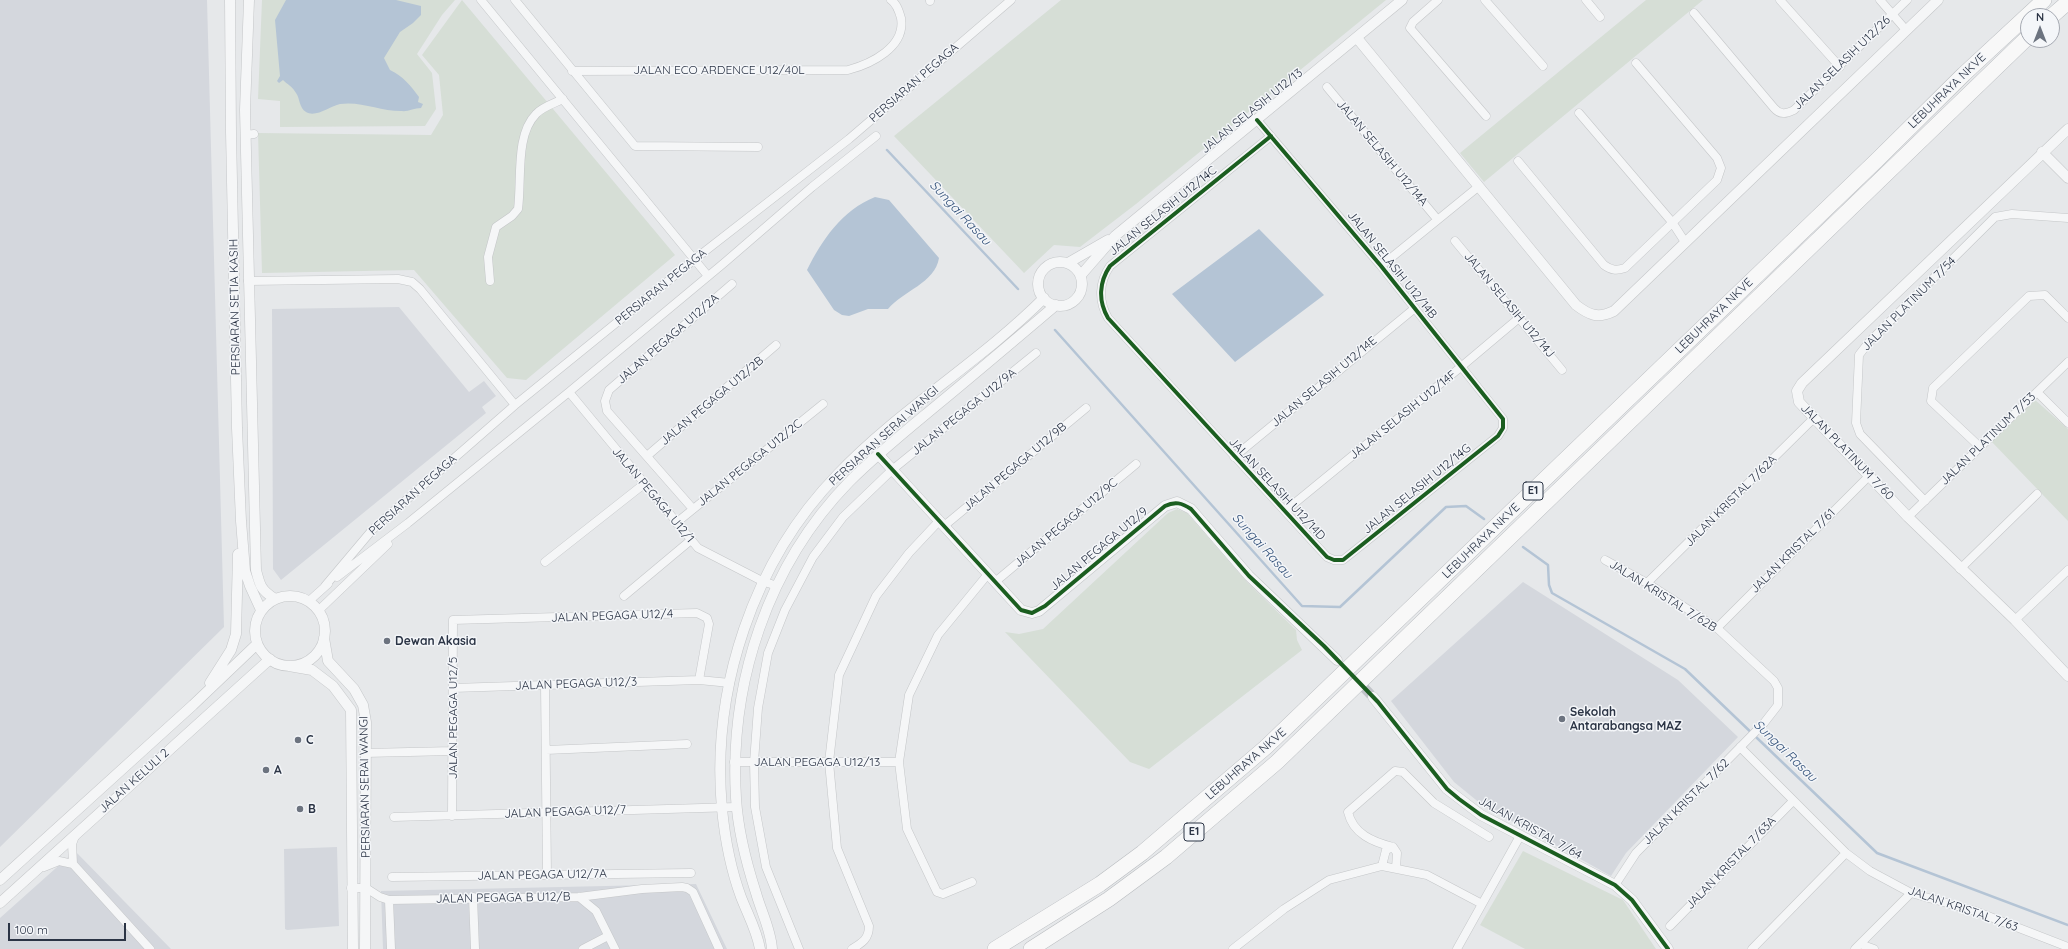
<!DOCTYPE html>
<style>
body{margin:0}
#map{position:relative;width:2068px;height:949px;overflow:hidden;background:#e6e8ea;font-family:Quicksand,sans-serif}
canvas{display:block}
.north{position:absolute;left:2020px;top:8px;width:40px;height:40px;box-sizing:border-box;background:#f4f6f9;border:1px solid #a4a8b1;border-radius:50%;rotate:0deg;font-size:11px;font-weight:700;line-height:16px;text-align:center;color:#2b3445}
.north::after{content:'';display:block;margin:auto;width:14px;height:18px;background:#6c737f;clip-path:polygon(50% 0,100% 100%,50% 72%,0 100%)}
.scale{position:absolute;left:8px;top:923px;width:118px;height:18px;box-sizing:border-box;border:2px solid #2b3445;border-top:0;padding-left:5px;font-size:12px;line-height:14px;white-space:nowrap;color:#2b3445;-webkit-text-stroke:3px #f4f6f9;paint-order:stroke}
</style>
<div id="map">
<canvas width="2068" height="949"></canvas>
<div class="north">N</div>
<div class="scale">100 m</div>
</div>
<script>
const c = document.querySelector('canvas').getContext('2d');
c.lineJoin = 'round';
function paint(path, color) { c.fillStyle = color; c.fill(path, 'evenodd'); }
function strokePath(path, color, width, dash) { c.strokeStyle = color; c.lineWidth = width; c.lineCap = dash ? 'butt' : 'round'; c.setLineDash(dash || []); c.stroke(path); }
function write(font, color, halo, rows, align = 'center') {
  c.font = font + ' Quicksand,sans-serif'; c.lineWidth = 3; c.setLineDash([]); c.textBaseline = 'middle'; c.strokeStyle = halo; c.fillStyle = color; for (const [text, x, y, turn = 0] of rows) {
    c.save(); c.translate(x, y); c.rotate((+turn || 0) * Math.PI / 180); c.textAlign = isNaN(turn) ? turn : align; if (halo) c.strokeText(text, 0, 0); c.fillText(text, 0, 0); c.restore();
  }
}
paint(new Path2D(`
 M0,0h207l17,627 -224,220z
 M399,307l70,85 15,-11 12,15 -14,11 4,6 -205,167 -8,-11 -1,-260z
 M1523,582l155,98 60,57 -112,116 -15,23 -130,-72 -27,-22 -63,-81z
 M337,847l2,79 -52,4 -2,-1 -1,-80z
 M75,851l96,98h-171v-31z
 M696,884l31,65h-344l-2,-58z`), '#d4d7dd');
paint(new Path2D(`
 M262,0h193l-13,15 -25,39 15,19 4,36 -11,17 -145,1v-26l-22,-2z
 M462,0l213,255 -149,125 -19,-2 -93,-108 -152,3 -4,-140 173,2 12,-20 -4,-40 -17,-20z
 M1061,0h325l-250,204 -56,43 -26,-2 -30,28 -130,-137z
 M1646,0h57l-219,182 -24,-29z
 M2034,399l34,30v92l-77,-80z
 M1177,509l10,4 60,69 49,48 1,10 5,10 -153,119 -19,-7 -125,-130 14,2 24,-5 125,-116z
 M1523,851l100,49 33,49h-131l-45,-24z`), '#d6ded6');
paint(new Path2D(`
 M286,0h110l25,6v9l-8,8 -13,9 -16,26 6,12c13,6 21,16 29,27l-1,5 5,2 -2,4c-7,0 -13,4 -20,3 -21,0 -40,-10 -61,-7 -10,2 -24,14 -34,8 -7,-4 -6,-14 -10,-19 -3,-6 -9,-9 -13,-13l-4,3 -2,-2 3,-5 -5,-56z
 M875,197l14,3 50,58c-4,25 -36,33 -51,51h-20l-19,7 -7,-1 -8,-5 -27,-40c15,-30 35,-60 68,-73z
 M1259,229l65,66 -89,67 -63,-68z`), '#b4c4d5');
strokePath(new Path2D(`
 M887,150l131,139
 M1055,330l247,276 38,1 106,-100 20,-1 18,13
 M1523,547l25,18 1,20 3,8 133,76 192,184 191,72`), '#b4c4d5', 2.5);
strokePath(new Path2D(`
 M1343,666l30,31`), '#c1c4c9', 10, [10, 5]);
const minor = new Path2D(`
 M481,0l227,276
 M515,0l120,146 123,1
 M930,0v1
 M1438,0l-25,22 -3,6 76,88
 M1485,0l58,66
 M1586,0l14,17
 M1780,0l60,67
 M1880,0l26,30
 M1694,13l80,95c6,7 12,6 20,2l113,-110
 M572,71l276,-1c23,-6 58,-23 53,-52 -2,-7 -4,-14 -10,-18
 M1327,87l110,132
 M1579,113l93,109 13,20
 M1257,120l124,146 122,153v9l-5,8 -155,124h-9l-7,-3 -219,-239c-10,-17 -9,-36 2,-52l161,-130
 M245,135l9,-1
 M1518,161l86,104c7,5 12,6 21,3l92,-88 4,-12 -4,-10 -81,-95
 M1455,241l107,129
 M1381,266l97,-79
 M248,281l150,-2 14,3 8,7 95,116
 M490,281l-2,-24 8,-30 16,-11 6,-7c4,-29 -3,-74 18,-95 6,-7 19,-11 27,-15
 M569,392l129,156 64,33 15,5
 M2037,392l31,31
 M1980,447l-49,-46 2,-13 96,-92 16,-1 23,23
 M647,456l129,-111
 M1234,457l181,-149
 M1925,501l-65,-67 -4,-11 3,-68 10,-13 126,-125 17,-3 56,4
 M693,509l-86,-98 -2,-10 4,-11 123,-106
 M1285,511l177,-145 57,-48
 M1908,517l160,-155
 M676,523l147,-119
 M944,526l142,-118
 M1605,560l42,23 70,45 57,53 4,7v17l-14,18 -128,130 -21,32
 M545,562l99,-78
 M1960,569l77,-75
 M337,577l71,-54 161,-131 155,-129 88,-76 64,-51
 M995,582l141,-118
 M1647,583l167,-165
 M325,586l48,-57 142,-124 180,-146 154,-120 162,-139
 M624,596l67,-56
 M309,601l19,-17
 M319,610l69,-66
 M2015,620l53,-50
 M1717,628l153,-153
 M545,685l2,190
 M453,688l246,-8 31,3
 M1740,747l106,106 24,18 41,22 64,18 93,36
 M546,750l141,-6
 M365,753l88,-2
 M734,762h165
 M452,816l1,-196 244,-7 10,5 2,6 -10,56
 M394,817l342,-10
 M73,864l-1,-20 3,-8
 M1382,866l4,-16 7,-3
 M44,867l15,-6 14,3 77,85
 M1396,868l1,-15 -4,-6c-20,-5 -40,-13 -45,-35l47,-41 8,1 31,31 55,34
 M392,877l299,-4
 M972,882l-29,12 -6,-2 -30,-63 -8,-67 10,-67 29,-60 50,-61
 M351,888h15l14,9 9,3 190,-3 63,-8 40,-2 5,1 6,4 26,57
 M473,897l2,52
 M579,897l17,14 19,38
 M389,900l2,49
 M1670,926l123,-125
 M1860,944l14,5
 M583,949l25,-13
 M799,949l-33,-82 -11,-60 -1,-45 4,-54 10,-55 17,-43 28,-53 30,-40 49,-47 144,-117
 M852,949c10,-6 17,-10 17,-23l-32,-78 -8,-86 10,-87 37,-79 33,-43 30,-32
 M1233,949l51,-40 45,-29 53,-14 45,9 55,29
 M1457,949l63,-113
 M1752,949l94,-96
 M1855,949l56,-56`);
const tertiary = new Path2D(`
 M230,0l1,132 6,296 4,93 4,50 5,15 11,24
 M249,0l-4,110 11,460c4,16 5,20 19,29
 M1357,38l219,267c13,10 22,14 38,6l324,-311
 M2068,129l-266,254 -5,8 2,11 109,115 107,103 53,56
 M2042,152l26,26
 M1038 284a22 22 0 1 1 44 0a22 22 0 1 1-44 0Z
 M1068,263l40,-23
 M1081,275l34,-39 287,-236
 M878,454l143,156 11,3 7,-2 126,-105 12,-4 14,7 58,67 88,84
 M255 631a35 35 0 1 1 70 0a35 35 0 1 1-70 0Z
 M324,638l4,23 26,28 9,16 3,17 -1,227
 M289,666l23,4 21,16 18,24 2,239
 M210,683l21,-33 5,-16 2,-80
 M1373,697l74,92 34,26 134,70 17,15 36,49
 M0,880l193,-175 64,-61
 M0,903l270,-244
 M760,949c-3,-18 -12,-34 -19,-52 -10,-27 -16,-58 -19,-88 -11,-120 31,-248 116,-335 62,-65 142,-112 206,-176
 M772,949c-1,-19 -11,-38 -16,-56 -10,-31 -18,-62 -20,-95 -7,-115 32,-233 113,-316 28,-28 58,-52 88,-77 40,-33 80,-67 119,-100`);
const motorway = new Path2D(`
 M2052,16l16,-14
 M995,949l105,-65 42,-31 124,-106 610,-586 88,-87 80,-74
 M1031,949l78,-50 57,-42 111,-95 751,-725`);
strokePath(minor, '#c4c6c8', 9);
strokePath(tertiary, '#c4c6c8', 11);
strokePath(motorway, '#b8bbbf', 16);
strokePath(minor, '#f5f6f7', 8);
strokePath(tertiary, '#f5f6f7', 10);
strokePath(motorway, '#f8f8f8', 15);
strokePath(new Path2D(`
 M1257,120l124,146 122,153v9l-5,8 -155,124h-9l-7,-3 -219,-239c-10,-17 -9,-36 2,-52l161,-130
 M878,454l143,156 11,3 13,-7 120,-100c10,-5 17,-3 26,3l58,67 75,70 54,56 69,87 12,10 22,16 134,70 17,15 36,49`), '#1b5e20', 4);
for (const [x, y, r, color] of [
 [387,641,4,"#6c737f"],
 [1562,719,4,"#6c737f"],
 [298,740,4,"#6c737f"],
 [266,770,4,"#6c737f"],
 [300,809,4,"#6c737f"]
]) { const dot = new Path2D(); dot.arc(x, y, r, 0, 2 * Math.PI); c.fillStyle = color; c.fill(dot); strokePath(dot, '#f4f6f9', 1.5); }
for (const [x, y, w] of [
 [1533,491,20],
 [1194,832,20]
]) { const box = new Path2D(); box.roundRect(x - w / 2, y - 9, w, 18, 3); c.fillStyle = '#f4f6f9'; c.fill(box); strokePath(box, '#2b3445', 1); }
write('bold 11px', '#2b3445', null, [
 ["E1",1533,491],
 ["E1",1194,832]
]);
write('12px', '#2b3445', '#f4f6f9', [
 ["JALAN SELASIH U12/26",1842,63,-44],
 ["JALAN ECO ARDENCE U12/40L",719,70],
 ["PERSIARAN PEGAGA",914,83,-41],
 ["LEBUHRAYA NKVE",1947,91,-44],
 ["JALAN SELASIH U12/13",1252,111,-39],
 ["JALAN SELASIH U12/14A",1382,153,50],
 ["JALAN SELASIH U12/14C",1163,211,-39],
 ["JALAN SELASIH U12/14B",1392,265,51],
 ["PERSIARAN PEGAGA",661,287,-39],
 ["JALAN PLATINUM 7/54",1909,304,-45],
 ["JALAN SELASIH U12/14J",1509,305,50],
 ["PERSIARAN SETIA KASIH",235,307,-91],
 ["LEBUHRAYA NKVE",1714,316,-44],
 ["JALAN PEGAGA U12/2A",668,339,-41],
 ["JALAN SELASIH U12/14E",1324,382,-40],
 ["JALAN PEGAGA U12/2B",712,401,-40],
 ["JALAN PEGAGA U12/9A",964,412,-39],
 ["JALAN SELASIH U12/14F",1403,415,-39],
 ["PERSIARAN SERAI WANGI",884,436,-42],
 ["JALAN PLATINUM 7/53",1988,439,-44],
 ["JALAN PLATINUM 7/60",1847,452,46],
 ["JALAN PEGAGA U12/2C",750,463,-39],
 ["JALAN PEGAGA U12/9B",1015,467,-40],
 ["JALAN SELASIH U12/14D",1277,489,47],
 ["JALAN SELASIH U12/14G",1417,489,-39],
 ["PERSIARAN PEGAGA",413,495,-42],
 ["JALAN PEGAGA U12/1",653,495,50],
 ["JALAN KRISTAL 7/62A",1731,501,-45],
 ["JALAN PEGAGA U12/9C",1066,523,-40],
 ["LEBUHRAYA NKVE",1481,541,-44],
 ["JALAN PEGAGA U12/9",1099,549,-40],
 ["JALAN KRISTAL 7/61",1793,551,-45],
 ["JALAN KRISTAL 7/62B",1663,596,32],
 ["JALAN PEGAGA U12/4",612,616,-2],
 ["JALAN PEGAGA U12/3",576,684,-2],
 ["JALAN PEGAGA U12/5",453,718,-90],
 ["JALAN PEGAGA U12/13",817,762],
 ["LEBUHRAYA NKVE",1246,764,-41],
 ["JALAN KELULI 2",134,781,-42],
 ["PERSIARAN SERAI WANGI",365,787,-91],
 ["JALAN KRISTAL 7/62",1686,802,-45],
 ["JALAN PEGAGA U12/7",565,812,-2],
 ["JALAN KRISTAL 7/64",1530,828,29],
 ["JALAN KRISTAL 7/63A",1731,863,-46],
 ["JALAN PEGAGA U12/7A",542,875,-1],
 ["JALAN PEGAGA B U12/B",503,898,-1],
 ["JALAN KRISTAL 7/63",1963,909,19]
]);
write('bold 12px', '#2b3445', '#f4f6f9', [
 ["Dewan Akasia",395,641],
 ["Sekolah",1570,712],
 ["Antarabangsa MAZ",1570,726],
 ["C",306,740],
 ["A",274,770],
 ["B",308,809]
], 'left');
write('italic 13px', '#34527a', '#f4f6f9', [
 ["Sungai Rasau",960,213,47],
 ["Sungai Rasau",1262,546,48],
 ["Sungai Rasau",1785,751,44]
]);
</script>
